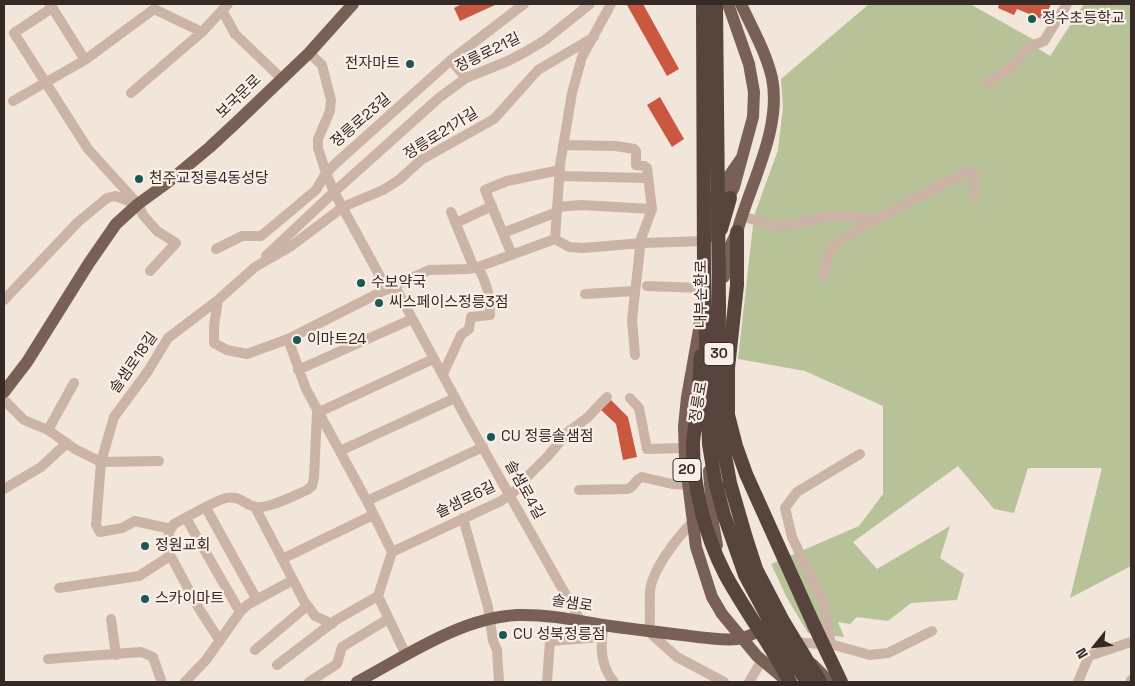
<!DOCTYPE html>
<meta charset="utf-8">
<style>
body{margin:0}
#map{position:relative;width:1135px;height:686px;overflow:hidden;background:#f2e5d9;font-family:"Space Grotesk",sans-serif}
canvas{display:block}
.frame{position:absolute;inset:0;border:5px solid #362a27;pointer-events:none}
.north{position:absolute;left:1070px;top:621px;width:50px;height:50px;-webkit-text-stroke:4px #faefe6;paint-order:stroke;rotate:241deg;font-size:14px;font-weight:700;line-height:20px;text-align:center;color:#362a27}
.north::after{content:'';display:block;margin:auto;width:18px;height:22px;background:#362a27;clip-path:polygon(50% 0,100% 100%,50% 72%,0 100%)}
</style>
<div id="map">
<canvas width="1135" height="686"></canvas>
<div class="frame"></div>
<div class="north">N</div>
</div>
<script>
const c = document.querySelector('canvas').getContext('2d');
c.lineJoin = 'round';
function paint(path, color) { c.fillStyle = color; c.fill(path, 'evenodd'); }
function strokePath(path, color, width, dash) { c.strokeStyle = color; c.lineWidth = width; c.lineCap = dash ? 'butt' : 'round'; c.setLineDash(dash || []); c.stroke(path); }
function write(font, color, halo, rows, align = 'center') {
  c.font = font + ' "Space Grotesk","Noto Sans KR",sans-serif'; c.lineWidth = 4.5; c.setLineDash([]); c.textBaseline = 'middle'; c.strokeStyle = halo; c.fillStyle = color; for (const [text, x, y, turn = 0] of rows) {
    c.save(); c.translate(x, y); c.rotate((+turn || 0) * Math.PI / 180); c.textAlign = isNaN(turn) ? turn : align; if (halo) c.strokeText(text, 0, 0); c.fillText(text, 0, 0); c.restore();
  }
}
paint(new Path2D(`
 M869,4h101l66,37 -2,5 16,10 34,-52h47v562l-61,32 32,-130h-74l-14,45 -20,-4 -36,-43 -105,76 24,27 73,-43 -10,32 24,16 -7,26 -46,3 -23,18 -31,-4 -7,7 -12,-2 6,15 -36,-4 -21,-35 -16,-34 88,-38 24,-32v-88l-78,-35 -67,-12 16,-143 24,-66 5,-43 -2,-28z`), '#b7c299');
paint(new Path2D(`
 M462,4h35l-37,17 -6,-13z
 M629,4h14l36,65 -12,7 -40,-71z
 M999,4h52l-7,16 -27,-11 -3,6 -16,-7z
 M660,97l24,42 -12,8 -25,-42z
 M611,400l17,17 9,40 -14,3 -7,-36 -15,-14z`), '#ca5840');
strokePath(new Path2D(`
 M50,4l35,56
 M52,8l-38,25 74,116 50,55 5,11 14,16 19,12 -26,28
 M222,10l13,24 47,45
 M309,53l13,12 9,35 -1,11 -12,28v9l8,25 8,19 53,97
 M451,60l15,18
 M988,82l27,-17 11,-17 18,-7 23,-37
 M131,93l71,-61 26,-28
 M13,101l72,-41 69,-51 48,23
 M563,145l53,1 18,3 2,2v14l8,1 3,2 5,41 -11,30 -9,81 3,35
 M559,176l89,2
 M557,207l24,-2 71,4
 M451,212l23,56
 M741,216l38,11 45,-10 20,-1 32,3
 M456,223l36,-17
 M503,233l54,-21
 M555,239l-77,28 -11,2 -38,1 -42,19 -99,50 -41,15 -20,-4 -13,-7v-17l4,-26 37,-33 35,-20 53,-40 40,-17 16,-10 22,-20 73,-41 44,-49 56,-33
 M555,239l5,-74 12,-72 10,-36 29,-53
 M555,239l14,8 14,1 59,-5 64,-2
 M216,249l26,-13h19l55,-46 10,-17 9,-9 116,-104 73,-56
 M512,255l-27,-65 22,-9 53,-11
 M266,256l68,-64 106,-95 26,-19 42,-17 19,-10 18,-11 45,-36
 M823,276l8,-28 13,-10 66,-37 58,-30 6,2v23
 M647,286l53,2
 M387,289l11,3 69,128 113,200
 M585,294l50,-3
 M4,300l74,-78 29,-24 8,-2 19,7
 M288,339l18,50 61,112 25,51 -14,44 28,59
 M298,370l112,-50
 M443,374l18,-39 8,-6 2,-12 19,-2c0,-20 -3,-31 -12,-48
 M630,398l9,10 8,41 38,-1
 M4,400l20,20 24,10 27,19 26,13 58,-1
 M48,430l26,-47
 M340,451l115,-53
 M4,489l37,-22 26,-24
 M579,490l48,-1c7,-1 8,-10 15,-12l30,7 16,1
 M367,501l116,-54
 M255,507l49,94 11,15 17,8
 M206,508l51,92
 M186,518l54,94
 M463,518l25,89 5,34 4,9 2,32
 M693,522c-15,14 -42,49 -43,70 -1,13 1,26 -1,40l28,25 47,25
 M171,529l-36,-8 -13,7 -22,4 -4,-7 5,-63 13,-45 34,-46 20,-33 50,-38
 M392,552l109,-51 18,-13 9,-12 20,-20 20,-24 19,-14 20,-21
 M282,559l91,-44
 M59,588l80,-12 31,-20
 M111,619l5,36
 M603,631c-3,18 -1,37 11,51
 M220,641l-22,-34 -30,-56 1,-20 5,-7c12,-6 40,-23 52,-26 13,-3 18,6 30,9 13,2 39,-12 51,-17l5,-4 2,-8 3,-65 114,-53
 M793,642l41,3 36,10 18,-2 44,-22
 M831,645l-7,-40 -32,-68 -7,-29 12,-16 63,-38
 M255,650l52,-44
 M48,659l93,-7 12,5 8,23
 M277,665l59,-45 42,-24
 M185,682l21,-22 34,-48 7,-7 46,-25
 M309,682l28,-18 5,-17 46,-28
 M547,682l3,-41 52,-4
 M749,682l13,-22
 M1078,682l11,-26 42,-14
 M1131,682v-2`), '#cbb4a5', 10);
strokePath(new Path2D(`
 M725,205l9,-18 19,-70 1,-25 -5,-28 -21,-60
 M708,237l5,-32 3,-10 25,-36
 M724,277c0,-10 2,-20 6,-30 2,-6 6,-11 8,-18 13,-47 44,-101 34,-151 -6,-26 -20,-50 -31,-74
 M700,314l-1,16 -12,67 -3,29 1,32 11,89 16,50 10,17 35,42 31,26
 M4,392l23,-30 62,-99 27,-39 22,-20 29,-21 43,-36 29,-27 70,-67 44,-49
 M709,471l4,52 4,22
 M812,664l18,18
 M357,682c49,-26 103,-64 160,-67 29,-1 58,5 86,10 27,4 53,7 79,10 16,2 47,7 61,3 6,-2 12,-5 18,-8`), '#796057', 12);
strokePath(new Path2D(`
 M721,229l9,-31
 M737,232v53l-9,83v47l8,31 10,28 68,151
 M697,414l4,-58`), '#57443d', 14);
strokePath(new Path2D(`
 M703,4l1,269 5,171 6,37 9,34 21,60 29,54 33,53
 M716,4l3,302 -1,111 12,66 16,55 10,31 27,52 37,61
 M697,414c-1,10 -4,21 -4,31 0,43 12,90 32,129 20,37 46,71 65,108
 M814,625l27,57`), '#57443d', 14);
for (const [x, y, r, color] of [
 [1032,19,5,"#1b5959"],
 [410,64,5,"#1b5959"],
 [139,179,5,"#1b5959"],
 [361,283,5,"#1b5959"],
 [379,303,5,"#1b5959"],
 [297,340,5,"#1b5959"],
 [491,437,5,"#1b5959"],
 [145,546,5,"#1b5959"],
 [145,599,5,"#1b5959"],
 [503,635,5,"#1b5959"]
]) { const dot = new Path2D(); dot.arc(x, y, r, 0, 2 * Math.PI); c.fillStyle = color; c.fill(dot); strokePath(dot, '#faefe6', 2); }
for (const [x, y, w] of [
 [719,354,30],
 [687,470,28]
]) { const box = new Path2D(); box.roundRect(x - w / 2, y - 11.5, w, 23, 4); c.fillStyle = '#faefe6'; c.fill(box); strokePath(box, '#362a27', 1); }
write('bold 14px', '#362a27', null, [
 ["30",719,354],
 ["20",687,470]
]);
write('15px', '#362a27', '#faefe6', [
 ["정수초등학교",1042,19],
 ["전자마트",400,64,"right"],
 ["천주교정릉4동성당",149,179],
 ["수보약국",371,283],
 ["씨스페이스정릉3점",389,303],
 ["이마트24",307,340],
 ["CU 정릉솔샘점",501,437],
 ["정원교회",155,546],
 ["스카이마트",155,599],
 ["CU 성북정릉점",513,635]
], 'left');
write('15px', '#362a27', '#faefe6', [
 ["정릉로21길",488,53,-26],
 ["보국문로",239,97,-44],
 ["정릉로23길",361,121,-41],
 ["정릉로21가길",441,134,-32],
 ["내부순환로",702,294,-90],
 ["솔샘로18길",134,363,-55],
 ["정릉로",699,402,-80],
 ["솔샘로4길",524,490,61],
 ["솔샘로6길",466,500,-26],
 ["솔샘로",572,604,9]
]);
</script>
